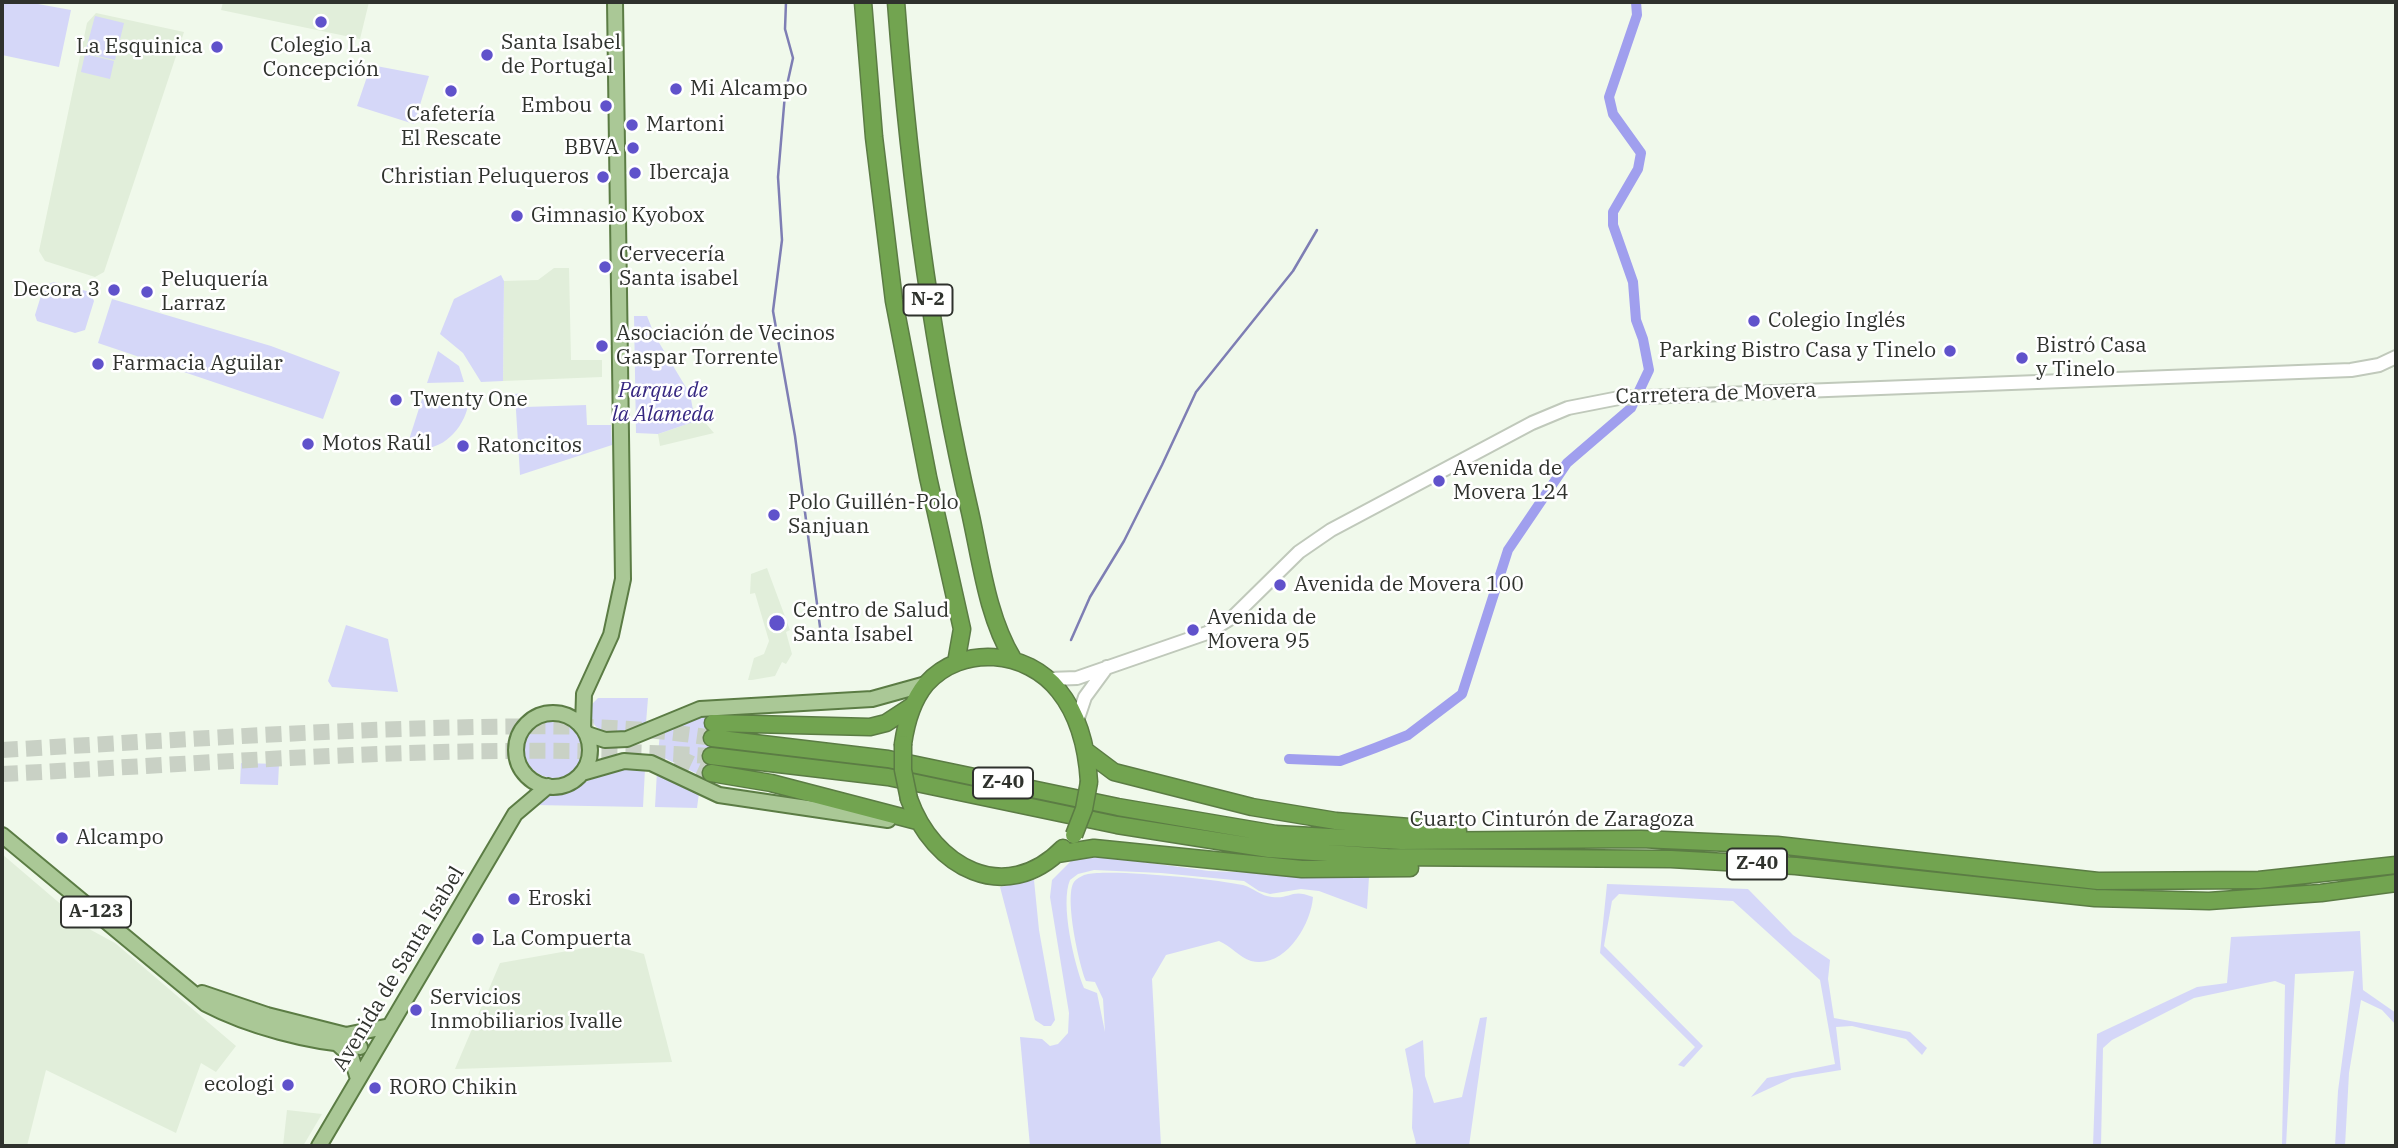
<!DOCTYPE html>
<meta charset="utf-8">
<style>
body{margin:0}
#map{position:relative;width:2398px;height:1148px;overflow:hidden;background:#f0f9eb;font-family:"IBM Plex Serif",serif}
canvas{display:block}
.frame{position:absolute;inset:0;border:4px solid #2f322d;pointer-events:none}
</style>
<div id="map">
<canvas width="2398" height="1148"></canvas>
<div class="frame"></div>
</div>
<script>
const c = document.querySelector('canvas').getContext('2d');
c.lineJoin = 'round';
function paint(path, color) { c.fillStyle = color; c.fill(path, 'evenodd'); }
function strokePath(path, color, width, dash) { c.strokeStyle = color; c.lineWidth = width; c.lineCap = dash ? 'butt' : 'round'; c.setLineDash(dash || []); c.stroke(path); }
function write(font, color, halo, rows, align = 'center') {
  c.font = font + ' "IBM Plex Serif",serif'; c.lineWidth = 5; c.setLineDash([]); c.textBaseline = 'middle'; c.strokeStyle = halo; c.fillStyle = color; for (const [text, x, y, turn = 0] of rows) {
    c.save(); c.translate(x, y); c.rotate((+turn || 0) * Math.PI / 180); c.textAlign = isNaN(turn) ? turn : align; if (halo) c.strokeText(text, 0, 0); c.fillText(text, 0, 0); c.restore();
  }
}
paint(new Path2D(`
 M223,2h146l-9,37 -139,-29z
 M96,13l88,19 -80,240 -9,5 -50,-16 -6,-10 48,-228z
 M554,268h15l2,92h31v17l-99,4 1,-100 34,-1z
 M702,419l12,14 -54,13 -2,-12z
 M767,568l23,62 -4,2 6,22 -6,10 -4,-2 -7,14 -23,4h-4l6,-22 10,-4 5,-13 -14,-48 -5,1 1,-20z
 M2,854l89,76 24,13 121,103 -20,26 -15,-9 -25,70 -130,-63 -19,76h-25z
 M607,944l37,10 28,108 -217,7 45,-106z
 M287,1110l35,4 -19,32h-20z`), '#e1eeda');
paint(new Path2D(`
 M2,2h25l44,8 -12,57 -57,-12z
 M95,16l29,7 -9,37 -30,-7z
 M85,54l29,7 -4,18 -29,-7z
 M371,65l58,11 -15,48 -57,-18z
 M501,275l3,6 -1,100 -22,1 -18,-29 -23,-19 14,-35z
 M54,282l36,10 4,9 -9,29 -10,3 -38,-12 -2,-6 9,-29z
 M112,299l159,47 69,26 -17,47 -225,-76z
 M634,316h13l8,20 35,58 3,16 9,9 -44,15 -22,-1z
 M438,351l21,15 5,16 -37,1z
 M524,393l1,14 61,-2 1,20h24l1,20 -92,30 -5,-81z
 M464,396l5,4c-3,29 -31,58 -62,46l15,-47z
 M346,625l42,14 10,53 -66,-5 -4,-6z
 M598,698h50l-2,25c-23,12 -56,18 -57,-16z
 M714,716l-4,64 -52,-25 2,-23 34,-14z
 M524 748a30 30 0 1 1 60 0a30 30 0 1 1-60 0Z
 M241,763l38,1 -1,21 -38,-1z
 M617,768l28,1 -2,38 -109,-2 14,-11 26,-7z
 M657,771l42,22 -2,15 -42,-1z
 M1092,855l117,16 160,6 -2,32 -48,-18 -18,-2 -31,5 -11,-3 -15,-10 -83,-8 -67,-3 -16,4 -8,6c-10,23 4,84 14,108l13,5 8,39 -2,-33 -8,-17 -9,-1c-7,-16 -22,-85 -12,-99 3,-4 9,-7 14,-8 24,-5 128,5 155,11 10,3 18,11 29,12 20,2 19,-9 41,0 -2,28 -28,72 -62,64 -12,-4 -20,-15 -32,-20l-53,14 -14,24 9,167h-131l-10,-109 22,2 8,7 8,-2 10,-11 1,-20 -19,-116 2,-17 21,-21z
 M1034,880l5,50 16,90 -4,6h-7l-9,-6 -35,-133z
 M1607,884l141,5 45,46 37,25 -2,19 6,39 76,14 17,16 -5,7 -16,-16 -54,-13 -16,1 5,43 -49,8 -41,19 16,-19 68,-14 -15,-84 -87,-79 -114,-7 -7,7 -8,45 99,100 -19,21 -6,-2 17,-18 -95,-94z
 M2360,931l3,59 33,23v12l-14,-15 -21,-10 -12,73 -4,73h-10l3,-55 16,-120 -59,3 -9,172h-4l3,-161 -10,-4 -81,17 -82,42 -9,8 -2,98h-8l4,-112 100,-47 30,-4 4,-46z
 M1487,1017l-18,129h-57l4,-3 -4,-15 1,-38 -8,-41 18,-9 2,36 9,27 28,-6 18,-79z`), '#d5d7f8');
strokePath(new Path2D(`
 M786,2l-1,27 8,29 -8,36 -7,83 4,63 -9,71 22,125 27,206
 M1071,640l19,-43 34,-56 38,-76 34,-73 97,-121 24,-41`), '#7e7eb4', 2.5);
strokePath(new Path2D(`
 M1289,759l51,2 35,-13 33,-13 54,-41 46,-144 59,-87 64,-55 18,-38 -6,-31 -7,-19 -3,-38 -20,-57v-13l25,-43 3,-16 -28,-39 -4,-17 28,-82 -1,-13`), '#a09fee', 10);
strokePath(new Path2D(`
 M2,750c143,-8 286,-18 430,-22 94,-2 187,-5 280,10
 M677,757l34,16
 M2,774c236,-12 473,-33 709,-18`), '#c9d1c5', 16, [16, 8]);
const secondary = new Path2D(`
 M1049,679l28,-1 130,-45 26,-16 66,-65 32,-22 201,-107 36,-15 51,-10 732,-28 28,-5 17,-8
 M1077,721l8,-24 22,-30`);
const primary = new Path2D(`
 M516 750a37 37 0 1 1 74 0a37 37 0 1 1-74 0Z
 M583,727l1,-33 27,-59 12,-56 -8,-577
 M587,734l18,6 22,-1 73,-30 172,-10 54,-15
 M582,773l42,-12 27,2 68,32 169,25
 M2,835l204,169c42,22 105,39 151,41
 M202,993l65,22 79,20 14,12
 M346,1035l44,-9
 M339,1045l12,11 7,23
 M319,1146l196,-332 33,-28`);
const highway = new Path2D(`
 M863,2l11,135 20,164 34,176 34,152 -6,34
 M896,2c13,172 35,342 74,510 11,49 17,104 43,147
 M713,723l157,4 16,-4 26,-17
 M712,738l176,21 230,48 158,27 125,7 240,-2 136,6 321,36 161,-1 137,-15
 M903,744c3,-21 9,-43 23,-60 36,-40 101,-34 133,7 21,26 28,58 30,91
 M1086,751l28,21 138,35 84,14 122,10
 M711,756l177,21 229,48 152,24 118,8 284,2 125,7 299,32 114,3 112,-8 75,-10
 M711,773l60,10 146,38
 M909,799c24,68 96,108 154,49
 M1057,854l37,-6 208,21 108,-1`);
strokePath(secondary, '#c0c9bb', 16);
strokePath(primary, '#5b7c44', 18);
strokePath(highway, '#5b7c44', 19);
strokePath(secondary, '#fff', 12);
strokePath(primary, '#aac896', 14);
strokePath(highway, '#72a450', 16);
const highwayBridge = new Path2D(`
 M903,744v26l6,29
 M1074,835l10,-26 5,-27`);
strokePath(highwayBridge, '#5b7c44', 19, []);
strokePath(highwayBridge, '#72a450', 16);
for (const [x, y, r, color] of [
 [321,22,7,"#6052cb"],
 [217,47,7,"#6052cb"],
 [487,55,7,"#6052cb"],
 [676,89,7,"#6052cb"],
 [451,91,7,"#6052cb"],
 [606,106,7,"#6052cb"],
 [632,125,7,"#6052cb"],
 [633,148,7,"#6052cb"],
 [635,173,7,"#6052cb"],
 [603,177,7,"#6052cb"],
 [517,216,7,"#6052cb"],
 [605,267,7,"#6052cb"],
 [114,290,7,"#6052cb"],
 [147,292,7,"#6052cb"],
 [1754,321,7,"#6052cb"],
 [602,346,7,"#6052cb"],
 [1950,351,7,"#6052cb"],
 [2022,358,7,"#6052cb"],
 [98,364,7,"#6052cb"],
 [396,400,7,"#6052cb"],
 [308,444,7,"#6052cb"],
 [463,446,7,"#6052cb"],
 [1439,481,7,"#6052cb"],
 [774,515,7,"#6052cb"],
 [1280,585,7,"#6052cb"],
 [777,623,9,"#6052cb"],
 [1193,630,7,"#6052cb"],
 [62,838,7,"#6052cb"],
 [514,899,7,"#6052cb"],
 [478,939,7,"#6052cb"],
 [416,1010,7,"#6052cb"],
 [288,1085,7,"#6052cb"],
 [375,1088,7,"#6052cb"]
]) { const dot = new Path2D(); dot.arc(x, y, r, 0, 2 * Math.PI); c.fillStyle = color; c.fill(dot); strokePath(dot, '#fff', 2.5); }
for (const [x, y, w] of [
 [928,300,49],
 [1003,783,60],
 [1757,864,60],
 [96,912,70]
]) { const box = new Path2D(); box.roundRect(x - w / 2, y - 15.5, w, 31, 5); c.fillStyle = '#fff'; c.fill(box); strokePath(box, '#2f322d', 2); }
write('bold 19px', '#2f322d', null, [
 ["N-2",928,300],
 ["Z-40",1003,783],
 ["Z-40",1757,864],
 ["A-123",96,912]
]);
write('21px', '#2f322d', '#fff', [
 ["Santa Isabel",501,43],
 ["de Portugal",501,67],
 ["Colegio La",321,46,"center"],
 ["Concepción",321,70,"center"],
 ["La Esquinica",203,47,"right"],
 ["Mi Alcampo",690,89],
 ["Embou",592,106,"right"],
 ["Cafetería",451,115,"center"],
 ["El Rescate",451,139,"center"],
 ["Martoni",646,125],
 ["BBVA",619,148,"right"],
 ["Ibercaja",649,173],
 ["Christian Peluqueros",589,177,"right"],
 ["Gimnasio Kyobox",531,216],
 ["Cervecería",619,255],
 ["Santa isabel",619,279],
 ["Peluquería",161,280],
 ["Larraz",161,304],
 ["Decora 3",100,290,"right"],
 ["Colegio Inglés",1768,321],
 ["Asociación de Vecinos",616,334],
 ["Gaspar Torrente",616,358],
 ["Bistró Casa",2036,346],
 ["y Tinelo",2036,370],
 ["Parking Bistro Casa y Tinelo",1936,351,"right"],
 ["Farmacia Aguilar",112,364],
 ["Twenty One",410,400],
 ["Motos Raúl",322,444],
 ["Ratoncitos",477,446],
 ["Avenida de",1453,469],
 ["Movera 124",1453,493],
 ["Polo Guillén-Polo",788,503],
 ["Sanjuan",788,527],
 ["Avenida de Movera 100",1294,585],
 ["Centro de Salud",793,611],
 ["Santa Isabel",793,635],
 ["Avenida de",1207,618],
 ["Movera 95",1207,642],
 ["Alcampo",76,838],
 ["Eroski",528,899],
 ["La Compuerta",492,939],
 ["Servicios",430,998],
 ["Inmobiliarios Ivalle",430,1022],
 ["ecologi",274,1085,"right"],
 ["RORO Chikin",389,1088]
], 'left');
write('italic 21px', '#352680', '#fff', [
 ["Parque de",663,391],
 ["la Alameda",663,415]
]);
write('21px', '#2f322d', '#fff', [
 ["Carretera de Movera",1716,394,-2],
 ["Cuarto Cinturón de Zaragoza",1552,820],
 ["Avenida de Santa Isabel",399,969,-59]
]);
</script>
